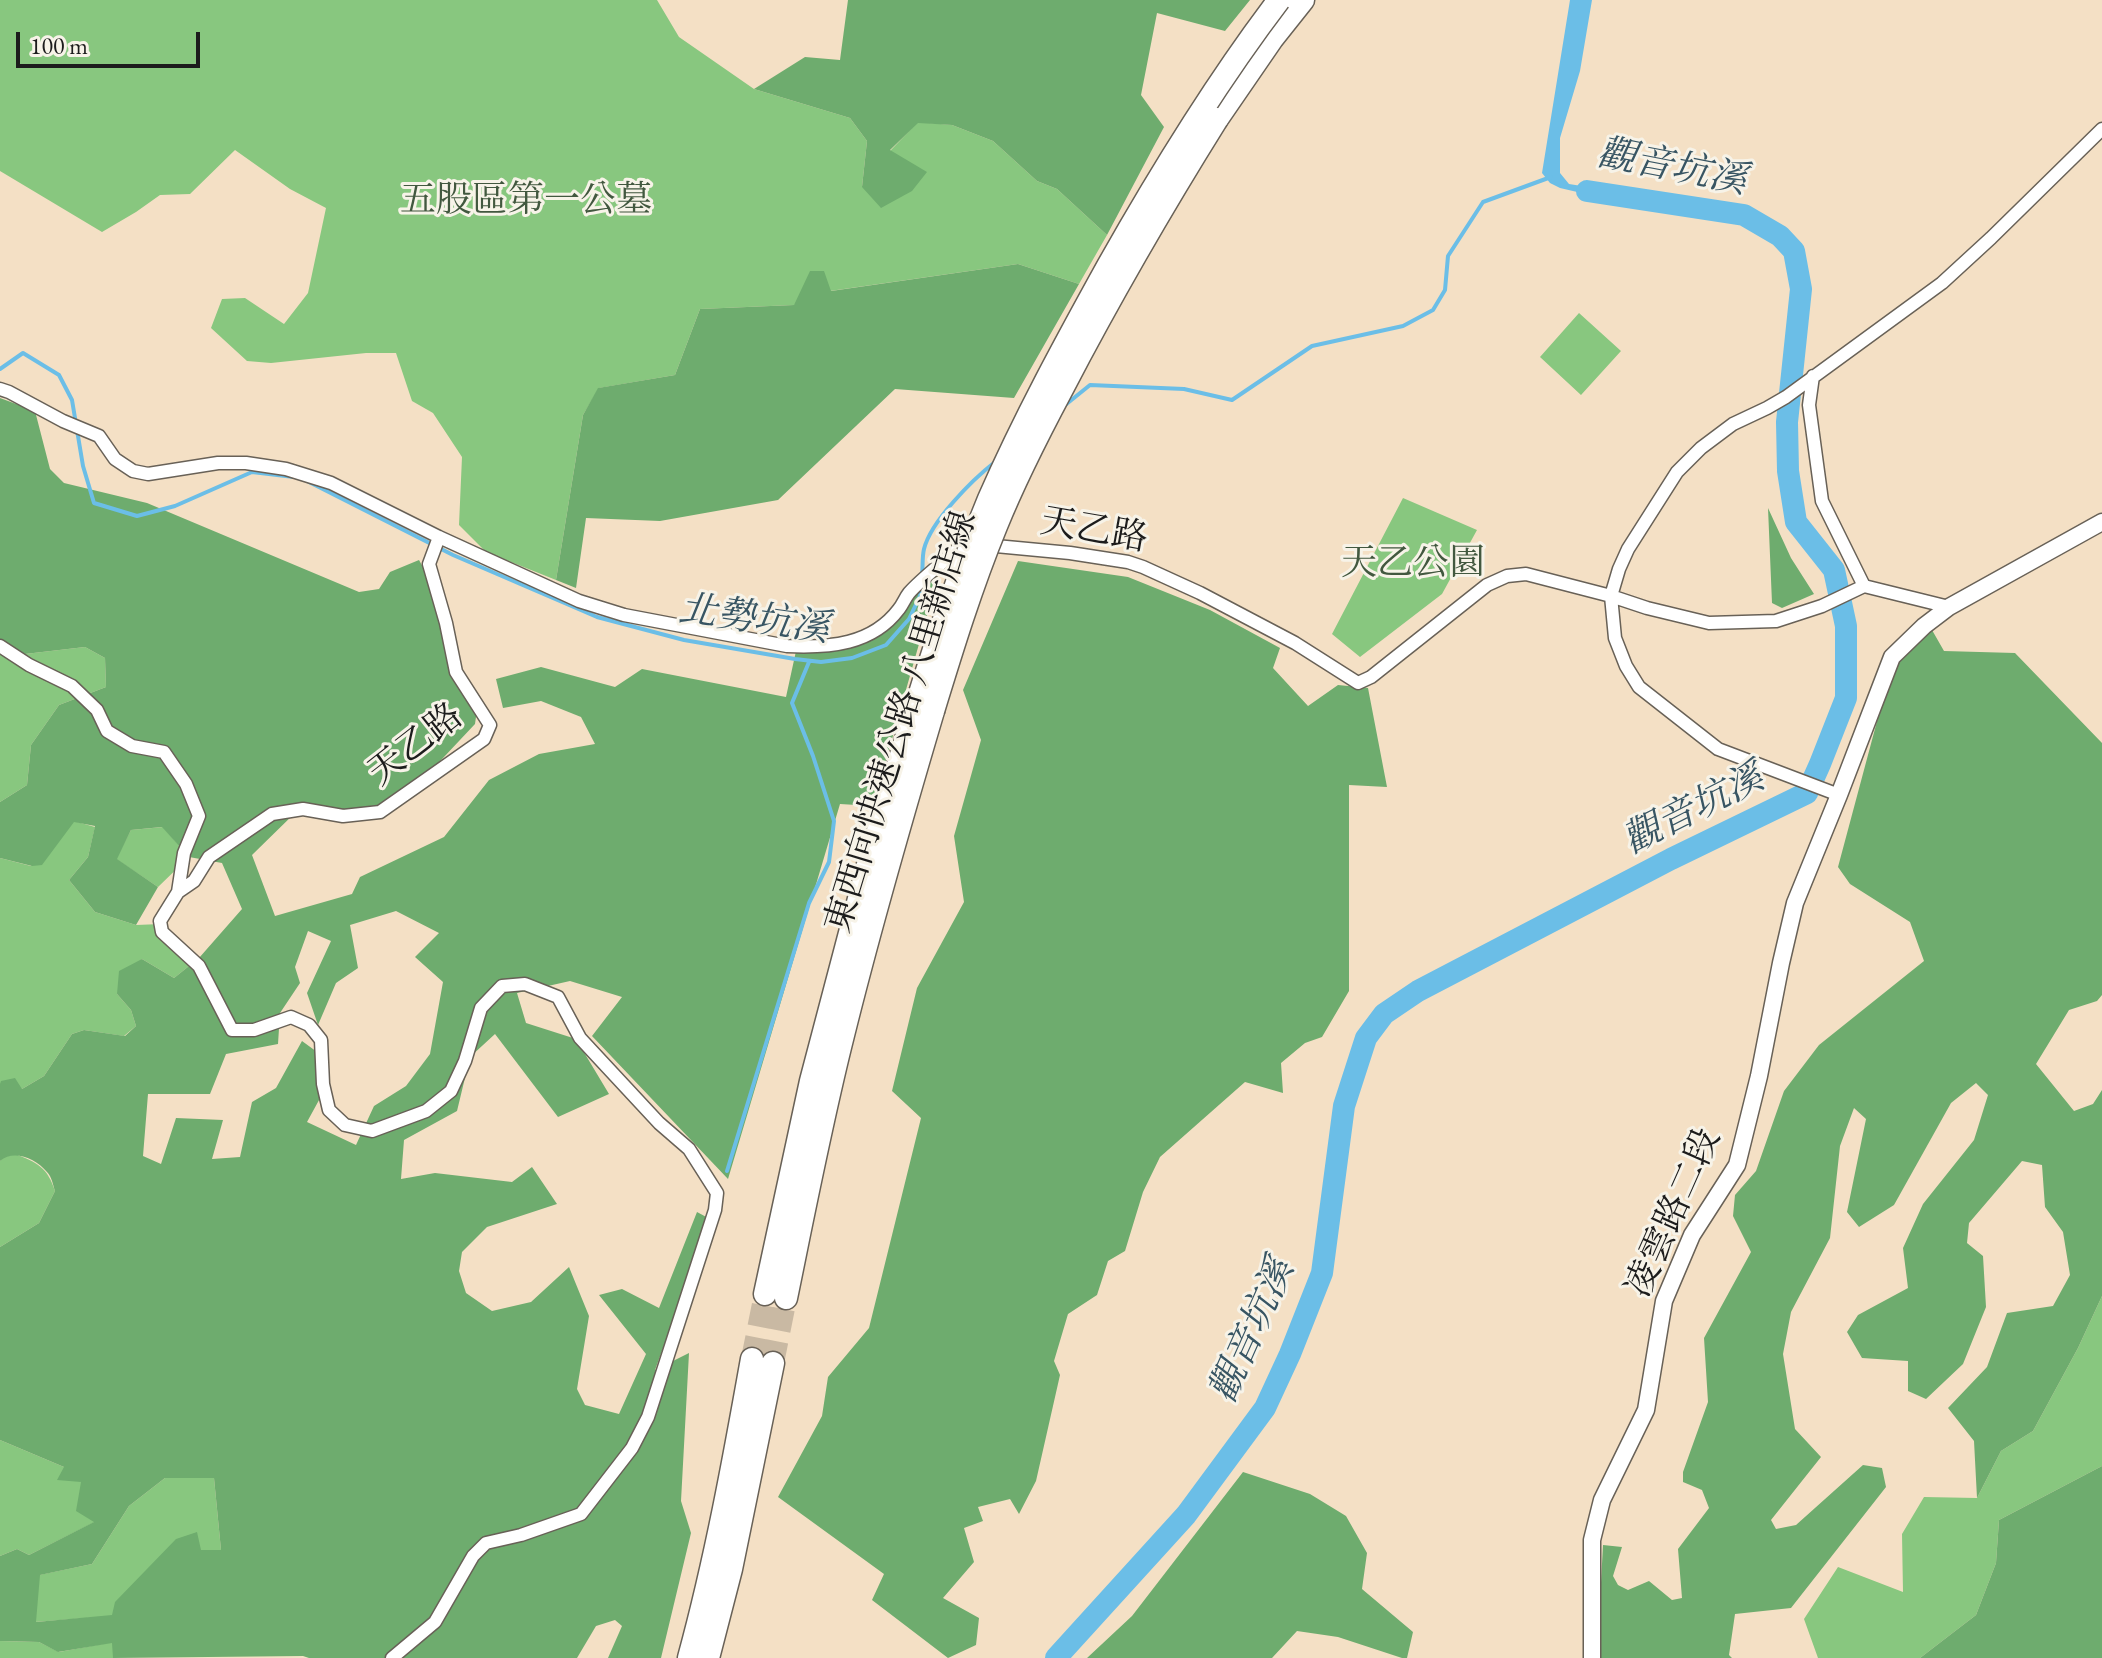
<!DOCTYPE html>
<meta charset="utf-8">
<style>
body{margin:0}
#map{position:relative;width:2102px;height:1658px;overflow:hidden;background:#f4e0c5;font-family:"EB Garamond",serif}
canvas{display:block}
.scale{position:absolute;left:16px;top:32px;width:184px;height:36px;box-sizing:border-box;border:4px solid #1c1c1c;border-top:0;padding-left:10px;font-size:24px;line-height:28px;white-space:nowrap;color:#1c1c1c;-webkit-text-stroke:6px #f7f3e8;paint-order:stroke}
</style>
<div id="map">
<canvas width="2102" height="1658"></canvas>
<div class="scale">100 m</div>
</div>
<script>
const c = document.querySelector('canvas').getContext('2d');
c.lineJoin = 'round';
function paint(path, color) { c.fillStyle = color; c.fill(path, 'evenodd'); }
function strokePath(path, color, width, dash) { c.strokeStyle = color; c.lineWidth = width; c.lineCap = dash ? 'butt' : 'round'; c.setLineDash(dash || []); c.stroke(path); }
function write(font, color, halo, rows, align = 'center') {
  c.font = font + ' "EB Garamond","Noto Serif TC",serif'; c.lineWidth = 6; c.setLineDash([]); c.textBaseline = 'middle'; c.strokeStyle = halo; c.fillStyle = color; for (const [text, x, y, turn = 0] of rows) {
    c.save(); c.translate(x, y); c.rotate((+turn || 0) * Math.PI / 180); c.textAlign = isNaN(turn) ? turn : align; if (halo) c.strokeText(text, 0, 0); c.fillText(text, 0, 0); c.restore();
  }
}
paint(new Path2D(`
 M0,0h657l22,37 75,52 96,29 17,23 -5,46 28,-36 28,-29 34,3 41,16 44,40 20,8 50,46 -28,49 -61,-20 -188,27 -36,14 -94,4 -25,66 -76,13 -16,27 -27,165 -70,-28 -27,-27 3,-68 -29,-44 -21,-12 -16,-48h-30l-95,10 -24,-2 -36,-33 11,-29 23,-1 39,26 24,-31 18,-85 -36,-19 -55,-39 -45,44 -30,1 -24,17 -34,20 -102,-61z
 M1579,313l42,38 -40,44 -41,-38z
 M1403,498l74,32 -35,64 -82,63 -28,-23z
 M0,645l25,9 60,-7 20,11 1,29 -47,18 -28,40 -4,40 -27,17z
 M74,821l21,6 -7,30 -19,23 26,32 41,13 25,-1 38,34 -25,20 -32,-19 -25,35 14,16 5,16 -12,10 -40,-6 -12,4 -28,42 -22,13 -22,-5v-226l31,8z
 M163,827l26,30 -31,30 -42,-28 15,-29z
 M15,1154c22,8 33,14 40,37l-16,32 -39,24v-86l3,-4z
 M2102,1296v170l-103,54 -3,43 -20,52 -56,43h-102l-14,-39 34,-52 65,25 -1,-58 22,-37 53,1 24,-47 32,-20 45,-83z
 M0,1440l64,27 17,15 14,40 -66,33 -12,-6 -17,7z
 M165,1478h49l7,72h-20l-89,66 -77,6 4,-47 53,-11 37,-58z
 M0,1641l39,1 20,10 54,-10v16h-113z`), '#88c77f');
paint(new Path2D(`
 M848,0h402l-25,31 -68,-18 -16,82 23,32 -57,108 -50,-46 -20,-8 -44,-40 -41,-16 -34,-2 -28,27 37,22 -15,19 -31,17 -19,-21 5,-46 -17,-23 -96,-29 51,-32 35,3z
 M1018,264l61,20 -65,114 -119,-9 -117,111 -118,21 -74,-3 -10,70 -20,-8 27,-165 15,-27 77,-13 25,-66 94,-4 16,-34h14l7,20z
 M0,398l35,13 15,58 14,14 83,20 212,89 20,-3 11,-17 29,-12 15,27 10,56 35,52 -4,29 -63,67 -49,21 -65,-2 -46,45 23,61 77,-22 8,-17 84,-40 45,-57 50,-26 56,-10 -14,-27 -40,-16 -38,7 -7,-29 45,-12 74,20 27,-18 144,28 10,-46 72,-11 57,-68 13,5 -65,229 -33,-2 -112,375 -136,-143 30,-39 -52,-16 -53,12 9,30 50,16 33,55 -51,23 -63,-83 -25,23 -13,54 -53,29 -3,39 34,-6 77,9 20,-15 25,37 -70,23 -25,25 -3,19 7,22 26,18 39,-9 38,-35 20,49 -12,73 8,16 34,9 27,-60 -47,-59 23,-6 37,19 38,-96 13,7 -55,151 34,-17 -8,148 10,32 -30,125h-53l14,-32 -7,-6 -19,6 -19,32h-268l-6,-2 -190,2 -1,-15 -54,9 -19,-10 -39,-1v-85l17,-7 12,6 65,-33 -18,-11 5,-29 -24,-2 7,-13 -64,-27v-193l39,-24 16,-32c-2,-6 -3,-14 -8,-19 -11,-13 -33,-23 -47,-11v-77l1,-3 14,-3 7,11 22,-13 28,-42 12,-4 41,6 11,-10 -5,-16 -14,-16 2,-23 23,-12 32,19 25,-20 43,-49 -20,-46 -33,-6 -27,-30 -31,3 -14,29 41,28 -22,38 -41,-13 -26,-32 19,-23 7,-31 -21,-4 -32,43 -10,1 -32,-8v-56l27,-17 4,-40 28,-40 47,-18 -1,-29 -20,-11 -60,7 -25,-9zM396,911l43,22 -24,24 28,25 -13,72 -24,32 -32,20 -18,39 -49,-23 23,-42 -2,-20 -26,-19 -26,47 -24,14 -12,55 -28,2 11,-39 -47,-2 -15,46 -18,-8 5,-62h62l16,-40 52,-10 2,-31 20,-30 -5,-16 13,-36 23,10 -24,52 11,32 18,-42 22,-15 -8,-43zM165,1478h49l7,72h-20l-4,-18 -21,7 -61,63 -3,13 -76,7 4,-47 52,-11 37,-58z
 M1768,508l23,50 23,36 -32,14 -10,-5z
 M1018,561l110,16 82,33 70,38 -7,20 35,38 30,-21 30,3 19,99 -38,-2v206l-27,46 -17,6 -24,20 2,30 -38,-11 -85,75 -17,35 -18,59 -17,10 -11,34 -29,19 -14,47 6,14 -24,106 -17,33 -9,-15 -32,8 5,14 -19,7 10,34 -31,36 36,20 -3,27 -28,13 -76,-58 12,-26 -106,-77 44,-81 6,-39 41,-49 52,-210 -29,-27 25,-103 47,-86 -10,-66 27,-96 -18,-50z
 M1932,630l12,21 71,2 87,90v252l-5,6 -28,9 -33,54 38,47 19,-7 9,-14v206l-24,52 -45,83 -32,20 -24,47 -3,-57 -26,-33 39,-41 20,-54 46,-7 17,-31 -7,-43 -18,-25 -3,-42 -20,-4 -53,62 -2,20 16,13 3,51 -23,57 -37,35 -18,-8v-30l-46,-3 -15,-26 11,-17 50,-27 -5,-40 20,-44 51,-64 14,-45 -12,-12 -25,20 -57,102 -35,22 -12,-15 19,-93 -12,-11 -14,38 -10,92 -39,74 -8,42 12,75 26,28 -50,63 5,9 20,-4 67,-60 19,3 4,19 -95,121 -56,6 -6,41 3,3h-135l6,-113 19,2 -9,29 5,9 10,5 21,-9 23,19 10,-2 -4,-49 31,-41 -7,-18 -19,-8v-10l25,-70 -4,-64 47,-86 -18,-36 2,-21 21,-24 28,-80 35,-46 105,-84 -14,-39 -60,-38 -12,-17 53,-198z
 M2102,1466v192h-182l56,-43 20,-52 3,-43z
 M1243,1472l67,22 36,22 21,37 -5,36 51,43 -6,26h-5l-64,-21 -41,-6 -25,27h-185l45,-42z`), '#6eac6e');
paint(new Path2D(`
 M1570,0h22l-12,71 -20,67v35l9,11 44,7 3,10 -56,-13 -10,-5 -8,-10z`), '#6bbee7');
strokePath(new Path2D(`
 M0,369l23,-16 36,22 13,25 11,66 11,37 43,13 38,-10 77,-34 42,5
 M1064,406l26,-21 94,4 48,11 80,-54 91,-20 30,-16 12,-20 3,-34 35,-54 68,-25
 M309,482l144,73 144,62 87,23 111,19 26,3 31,-4 34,-13 23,-26 11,-23 1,-9
 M922,575c1,-8 0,-18 2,-26 7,-28 48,-69 71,-87
 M727,1171l82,-268 20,-41 5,-41 -21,-65 -21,-53 17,-41`), '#6bbee7', 4);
strokePath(new Path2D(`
 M1056,1658l130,-143 79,-107 25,-54 32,-81 22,-167 22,-68 18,-24 34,-23 253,-132 136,-66 13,-29 26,-66v-72l-12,-56 -38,-48 -8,-51 -1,-49 14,-133 -7,-38 -14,-15 -36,-21 -157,-24`), '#6bbee7', 22);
strokePath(new Path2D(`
 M752,1359l13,-65
 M773,1363l13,-65`), '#c9b9a3', 22, [22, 11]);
const street = new Path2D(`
 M1813,376l-4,29 13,96 42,85
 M0,389l9,3 54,29 36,15 16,23 18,12 15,3 70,-11h28l40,6 45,14 108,54 140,64 45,14 163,31c42,2 85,-1 112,-37 4,-5 6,-11 10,-16 14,-16 39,-34 55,-50l106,10 58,9 15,5 57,26 95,50 63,40 13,-6 116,-92 20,-9 19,-2 85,22 36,12 62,15 67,-2 46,-15 42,-20
 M1864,586l85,21
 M0,646l29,19 43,21 25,24 10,21 25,15 32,6 22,32 13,32 -15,37 -6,39 16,-11 15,-24 63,-43 31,-5 40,7 37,-4 104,-73 6,-14 -34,-53 -10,-49 -17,-59 10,-27
 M1839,795l-121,-46 -79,-62 -13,-21 -11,-28 -4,-42 8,-27 9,-20 49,-77 24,-24 32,-24 34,-16 19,-11 156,-114 49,-45 111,-109
 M178,892l-18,29 2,11 37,34 33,64h22l37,-13 18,8 12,15 2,44 6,26 16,15 27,6 54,-20 25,-20 14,-30 16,-53 21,-22 23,-2 33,13 22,41 79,85 30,26 28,44 -2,17 -67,207 -16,31 -51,66 -60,21 -35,8 -13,13 -38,66 -43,36`);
const secondary = new Path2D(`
 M1592,1658v-118l10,-40 44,-90 18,-109 28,-66 45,-70 22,-89 22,-113 14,-60 44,-108 53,-138 32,-31 25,-19 153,-85`);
const highway = new Path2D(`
 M1217,119l55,-80 31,-39
 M765,1294l46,-213 59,-224 46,-151
 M786,1298c18,-88 35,-176 57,-263 27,-109 58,-216 90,-324
 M689,1658c27,-99 45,-198 63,-299
 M708,1658l23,-89 42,-206`);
strokePath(street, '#686157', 15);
strokePath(secondary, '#686157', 19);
strokePath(highway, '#686157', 25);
strokePath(street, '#fff', 12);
strokePath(secondary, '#fff', 16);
strokePath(highway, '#fff', 22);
const highwayBridge = new Path2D(`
 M916,706c22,-71 45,-139 73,-207 35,-80 77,-157 119,-233 52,-92 107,-182 171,-266
 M933,711c19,-62 38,-124 63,-185 19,-47 42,-92 66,-137 48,-92 100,-182 155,-270`);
strokePath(highwayBridge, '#686157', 25, []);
strokePath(highwayBridge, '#fff', 22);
write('36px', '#42583f', '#f7f3e8', [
 ["五股區第一公墓",526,201],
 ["天乙公園",1413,564]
]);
write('36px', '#1c1c1c', '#f7f3e8', [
 ["天乙路",1094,531,10],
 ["東西向快速公路 八里新店線",902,722,-73],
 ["天乙路",416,745,-38],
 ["凌雲路二段",1674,1213,-66]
]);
write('italic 38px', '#385563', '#f7f3e8', [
 ["觀音坑溪",1672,168,11],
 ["北勢坑溪",754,620,8],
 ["觀音坑溪",1694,810,-27],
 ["觀音坑溪",1253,1331,-66]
]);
</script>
